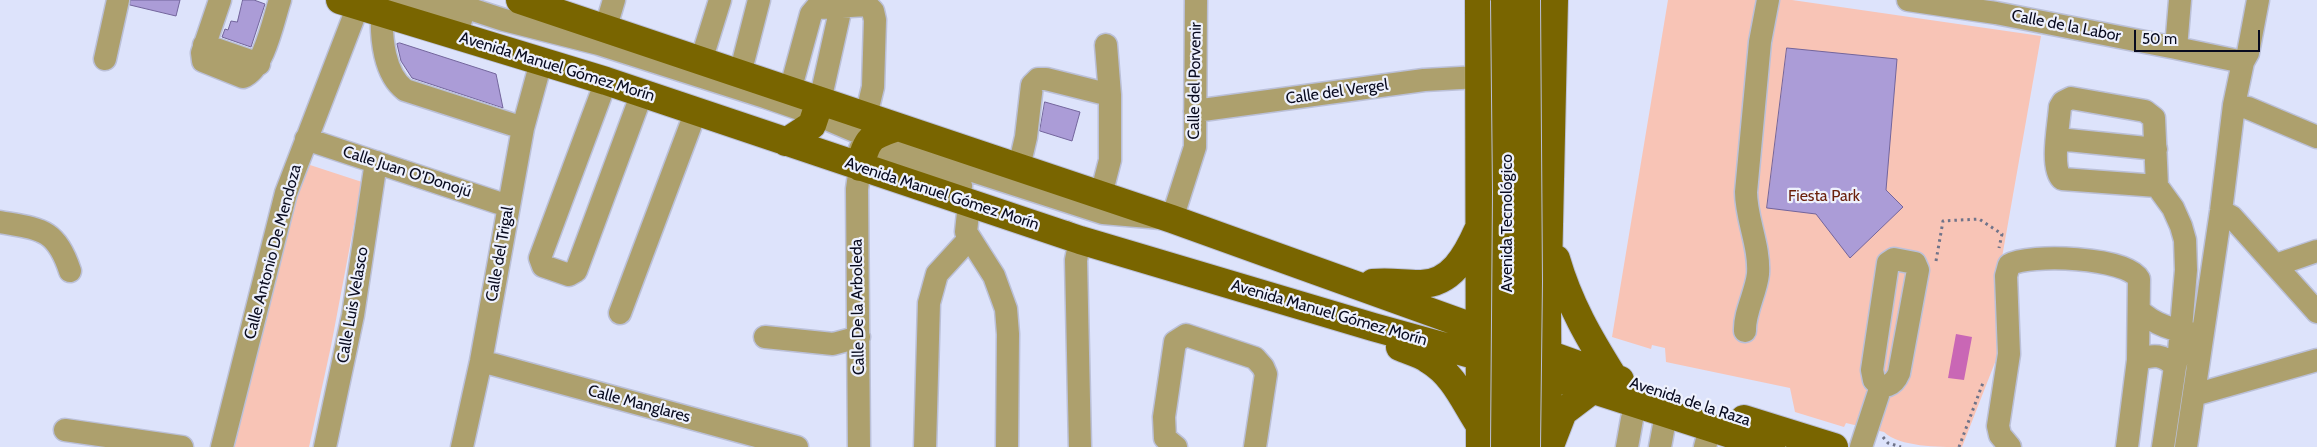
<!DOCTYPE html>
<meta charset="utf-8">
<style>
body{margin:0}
#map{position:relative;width:2317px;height:447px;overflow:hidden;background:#dde3fb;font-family:Cabin,sans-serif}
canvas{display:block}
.scale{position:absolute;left:2134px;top:30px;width:126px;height:22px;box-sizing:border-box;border:2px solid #090b1f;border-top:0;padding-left:6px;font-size:15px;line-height:18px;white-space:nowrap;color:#090b1f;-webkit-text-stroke:4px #eef1fd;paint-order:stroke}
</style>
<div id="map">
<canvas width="2317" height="447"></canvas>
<div class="scale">50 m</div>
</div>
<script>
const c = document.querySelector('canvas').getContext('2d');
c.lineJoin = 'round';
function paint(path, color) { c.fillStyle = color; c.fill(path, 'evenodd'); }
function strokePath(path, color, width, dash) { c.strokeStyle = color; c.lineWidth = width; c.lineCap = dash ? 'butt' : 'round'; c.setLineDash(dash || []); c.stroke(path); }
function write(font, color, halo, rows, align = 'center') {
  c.font = font + ' Cabin,sans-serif'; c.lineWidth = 4.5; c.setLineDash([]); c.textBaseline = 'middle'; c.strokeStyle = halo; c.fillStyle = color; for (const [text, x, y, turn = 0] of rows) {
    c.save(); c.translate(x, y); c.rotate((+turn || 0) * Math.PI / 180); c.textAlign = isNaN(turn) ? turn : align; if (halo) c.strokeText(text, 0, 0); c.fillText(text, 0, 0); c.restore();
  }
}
paint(new Path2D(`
 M1668,0h124l249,36 -40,227v84l-39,100c-24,0 -62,0 -78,-15l-38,-9 -2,4 -49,-15 -5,-24 -124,-26 -1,-14 -13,-3 -1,4 -39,-12z
 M310,165l52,17 -31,164 -22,101h-75l62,-250z`), '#f8c4b6');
paint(new Path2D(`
 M1956,334l16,3 -8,43 -16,-2z`), '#c967b5');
const building = new Path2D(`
 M131,0h49l-4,16 -46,-11z
 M243,0h11l11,4 -14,43 -29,-10 3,-8 3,1 3,-9 6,1z
 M400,43l96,31 7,34 -91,-30 -11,-17 -4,-17z
 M1787,48l110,11 -11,131 17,17 -53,51 -34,-44 -49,-6z
 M1045,102l35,10 -8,29 -32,-10z`);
paint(building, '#ab9cd7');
strokePath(building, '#73659c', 1);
const minor = new Path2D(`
 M220,0l-18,53 1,8 40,16c21,-8 30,-56 37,-77
 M397,0l64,20
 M443,0l61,20 95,24 166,53 52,18 54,23 232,75 69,6 23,-72 1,-147
 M1908,0l88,13 180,35 4,-48
 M382,14c-1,24 2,60 23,76l118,38
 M606,27l8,-27
 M204,45l55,19
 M2176,48l67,14 -9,43 -13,106 -35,236
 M105,59l13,-59
 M701,61l19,-61
 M2243,62l5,-9 10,-53
 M740,74l19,-74
 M606,81l-66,177 3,8 26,9 7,-4 66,-178
 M790,91l21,-77 5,-6 51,-3 6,6 2,9 -2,67 -7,29
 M820,101l21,-94
 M2234,105l14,3 69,29
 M1195,111l229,-31 55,-3
 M306,139l202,67
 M2058,139l98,10
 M860,149l101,37
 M1019,167l7,-30 6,-52 6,-6h8l64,16
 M2157,186l-95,-7c-12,-12 -3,-55 -2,-72l3,-5 8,-4 74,13 9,7 3,68 16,22 8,18 4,14 1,30 -7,82 -4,15 -12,80
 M1101,195l9,-35v-65l-4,-50
 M969,203l-3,29 28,44 12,33 2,25 -1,113
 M2221,211l11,6 85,95
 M0,222c40,7 56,6 70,49
 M1066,232l14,8 -4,20 4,187
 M1894,259l21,4 3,7 -19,103c-5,12 -16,18 -25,7l-2,-10 16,-107z
 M2276,265l41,-14
 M2139,310c15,15 35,20 56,24
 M620,313l76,-202
 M1745,331c-1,-18 11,-38 13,-57 2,-28 -12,-55 -12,-82l14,-150 8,-42
 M765,337l68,7 26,-7
 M2138,360c15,-6 26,-6 37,7
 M481,361l316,86
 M2194,395l123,-35
 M65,430l117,17
 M222,447l64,-254 72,-187
 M325,447l28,-132 23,-153
 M462,447l19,-86 42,-233 18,-66
 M859,447l-2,-258 3,-22
 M925,447l4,-144 8,-29 32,-35
 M1176,447l-11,-9 -1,-21 11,-75 11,-7 69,23 8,9 3,7 -11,73
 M1627,447l5,-28 5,-15
 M1660,447l6,-33
 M1705,447l5,-19
 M1861,447l20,-61
 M2010,447l-10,-12 -2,-9 11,-72 -3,-78 3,-11c20,-12 118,-8 130,14l-1,81 -11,87`);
const major = new Path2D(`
 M340,0l266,81 474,159 293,87 174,48 224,72
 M520,0l652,219 448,161
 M1479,0l1,447
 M786,142l26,-17 8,-24
 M860,167c7,-29 10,-31 38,-40
 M1556,259c13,45 33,79 58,119
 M1373,283c16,-2 30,1 46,1 32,1 48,-29 59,-54
 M1400,347c9,4 21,7 29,13 25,15 35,41 50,64
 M1744,419l90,28
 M1551,443l12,-31 29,-22
 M1548,447l-1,-132 7,-315`);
strokePath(minor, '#bbc0d8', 25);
strokePath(major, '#bbc0d8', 30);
strokePath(new Path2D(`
 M1936,261l7,-40 36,-2 23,15 -3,14
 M1883,437l5,6 13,4
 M1959,447l25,-67`), '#6f7389', 3, [2.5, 4]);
strokePath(minor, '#ada06d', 22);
strokePath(major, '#796500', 28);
const majorBridge = new Path2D(`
 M1505,0l2,192 -2,255
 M1526,0l2,281 -2,166`);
strokePath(majorBridge, '#bbc0d8', 30, []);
strokePath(majorBridge, '#796500', 28);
write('16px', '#090b1f', '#eef1fd', [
 ["Calle de la Labor",2066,26,11],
 ["Avenida Manuel Gómez Morín",557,67,17],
 ["Calle del Porvenir",1195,81,-89],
 ["Calle del Vergel",1337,92,-8],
 ["Calle Juan O'Donojú",407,172,18],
 ["Avenida Manuel Gómez Morín",942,194,18],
 ["Avenida Tecnológico",1507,223,-90],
 ["Calle Antonio De Mendoza",273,252,-75],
 ["Calle del Trigal",500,254,-80],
 ["Calle Luis Velasco",353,305,-80],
 ["Calle De la Arboleda",858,307,-91],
 ["Avenida Manuel Gómez Morín",1329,313,16],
 ["Avenida de la Raza",1690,402,18],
 ["Calle Manglares",639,404,15]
]);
write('16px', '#6a1f0a', '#eef1fd', [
 ["Fiesta Park",1824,196]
]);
</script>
